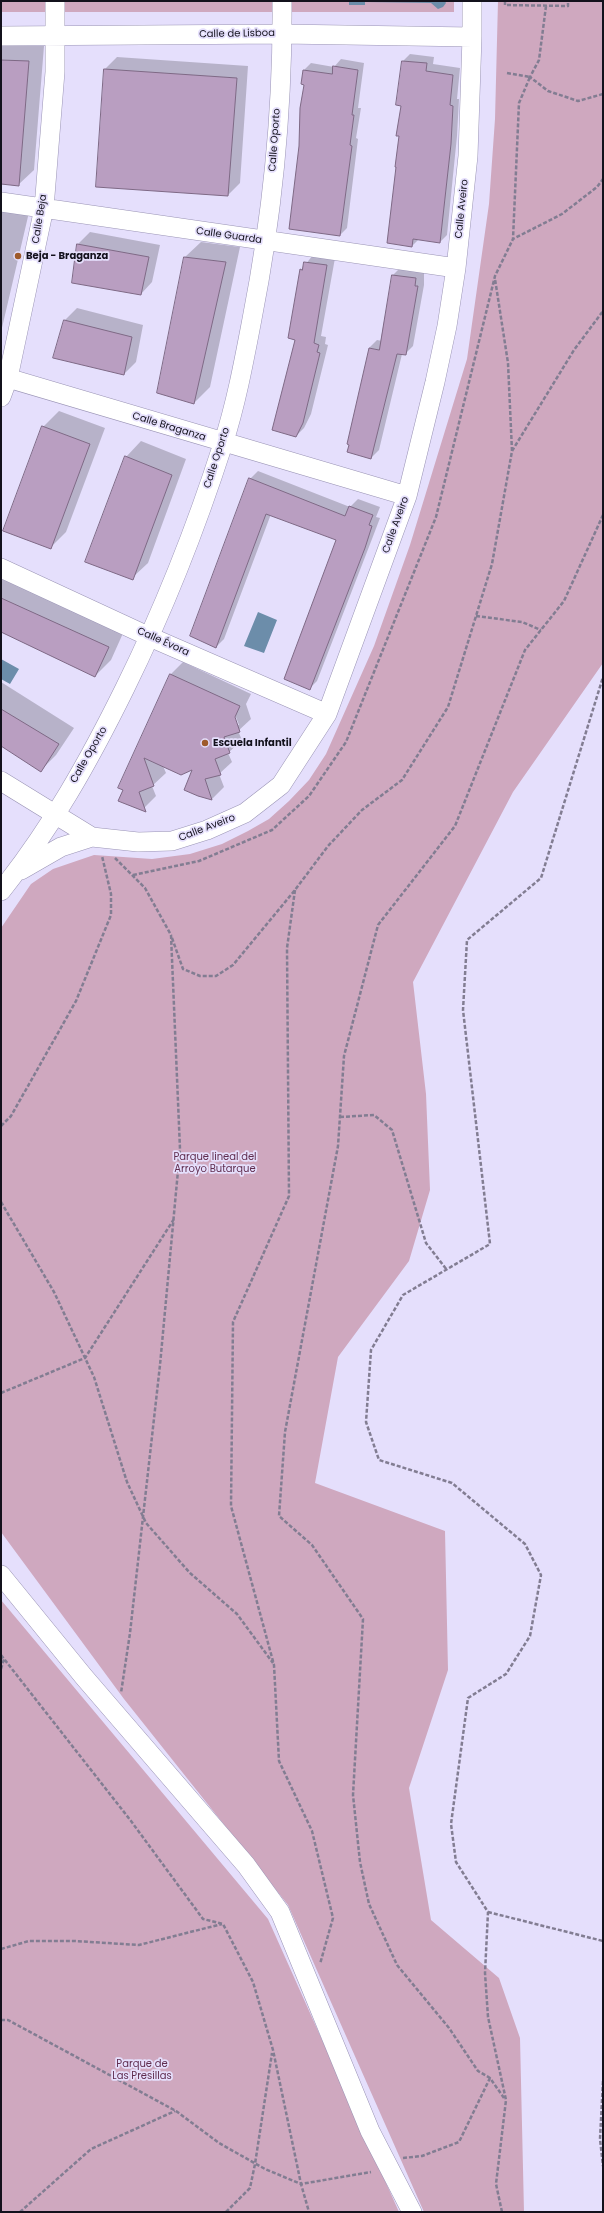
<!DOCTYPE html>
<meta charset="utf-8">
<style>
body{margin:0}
#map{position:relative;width:604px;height:2213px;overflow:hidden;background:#e5dffc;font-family:Poppins,sans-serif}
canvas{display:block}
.frame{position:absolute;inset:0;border:2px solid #13111c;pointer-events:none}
</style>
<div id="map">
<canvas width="604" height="2213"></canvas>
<div class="frame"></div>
</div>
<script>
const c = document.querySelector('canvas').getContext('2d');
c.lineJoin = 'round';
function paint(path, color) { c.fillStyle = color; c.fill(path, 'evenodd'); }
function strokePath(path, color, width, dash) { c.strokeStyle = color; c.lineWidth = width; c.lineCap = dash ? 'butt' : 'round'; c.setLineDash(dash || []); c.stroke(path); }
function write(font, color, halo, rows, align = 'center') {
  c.font = font + ' Poppins,sans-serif'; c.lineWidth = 3.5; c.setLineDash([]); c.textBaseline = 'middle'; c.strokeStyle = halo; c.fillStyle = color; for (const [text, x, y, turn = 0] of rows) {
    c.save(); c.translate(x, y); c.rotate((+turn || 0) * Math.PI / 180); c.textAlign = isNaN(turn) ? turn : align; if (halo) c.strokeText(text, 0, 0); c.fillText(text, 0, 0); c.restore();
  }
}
paint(new Path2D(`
 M1,1h453v11h-453z
 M498,1h105v662l-90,129 -100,190 13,112 4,96 -21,71 -71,96 -23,126 130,48 3,139 -39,118 22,132 68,58 21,60 4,174h-100l-136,-307 -164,-206 -123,-167v-604l30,-44 22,-15 41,-14 58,4 38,-5 32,-10 26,-13 21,-12 20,-18 20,-21 17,-26 48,-108 36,-101 57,-186 22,-155 6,-85z
 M1,1600l267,319 131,293h-398z`), '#cfa8bf');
paint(new Path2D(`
 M349,1h96l1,2 -3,4 -5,2 -7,-6 -66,-1v3h-16z
 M258,612l19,8 -13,33 -20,-7z
 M1,659l18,10 -9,15 -9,-5z`), '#6c8daa');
paint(new Path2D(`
 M1,45l43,1 -10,124 -16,15 -17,-2z
 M410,54l24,3 -1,7 27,4 -3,31h2l-2,37 -10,99 -7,7 -21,-3 -7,7 -12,-110 3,-75z
 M117,57l131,9 -8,117 -12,12 -123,-126z
 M341,59l23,4 -6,45h3l-5,30 2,1 -11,89 -7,7 -40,-89 5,-62 -1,-14 7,-7 23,4z
 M1,203l29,5 -29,124z
 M90,232l70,13 -8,37 -11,12 -63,-50z
 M201,242l39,5 -30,140 -16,16 -9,-146z
 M313,255l22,3 -14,78 5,1 -1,7 3,1 -17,69 -7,14 -8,8v-97l5,-69z
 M401,267l23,3v15l-11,61 -8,8h-3l-23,96 -8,8 -2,-110 8,-8 5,1 11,-66z
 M77,308l66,17 -7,37 -12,12 -59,-54z
 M59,411l46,17 -39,104 -16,16 -7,-121z
 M141,441l45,18 -38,104 -16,15 -6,-121z
 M258,471l92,36 8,-8 22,8 -4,10 4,1 -8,21 -55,142 -8,8 28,-150 -66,-25 -47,125 -8,8 34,-168z
 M1,575l123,56 -13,29 -16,16 -94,-44z
 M183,662l68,32 -5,10 5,15 -13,12 4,9 -14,13 4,9 -13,12 5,13 -12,12 -14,-3 -4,-27 -31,-3 3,7 -14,13 4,10 -12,12h-8l-17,-7 5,-12 -5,-2 52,-113zM234,712l5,13h-2l-5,-12z
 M1,682l73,46 -18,27 -15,15 -40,-25z`), '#0003');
const building = new Path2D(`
 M1,60l28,1 -10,125 -18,-2z
 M402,61l25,2 -1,8 27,4 -3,30 3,1 -2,38 -11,99 -27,-4 -1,8 -25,-4 9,-76h-1l4,-31h-3l5,-30 -5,-1z
 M333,66l25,4 -6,45h2l-4,30 2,1 -12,90 -51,-7 10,-83 1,-38 4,-23 -3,-1 2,-14 29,4z
 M104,69l133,9 -9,118 -132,-9z
 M77,244l72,13 -8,38 -69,-12z
 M184,257l42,5 -32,142 -37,-11z
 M304,262l23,3 -13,78 5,2 -2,7 3,1 -17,70 -7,14 -24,-7 23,-90 -7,-2 12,-69 2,1z
 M392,275l24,3 -1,8h3l-12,69 -9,-1 -26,105 -24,-7 2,-7 -2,-1 22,-96 10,2z
 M64,320l68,17 -8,38 -71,-17z
 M42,426l48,18 -39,105 -48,-18z
 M125,456l47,19 -39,105 -48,-18z
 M249,478l96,38 4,-10 24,9 -4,10 3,1 -7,22 -55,142 -26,-11 52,-139 -70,-26 -50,134 -26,-12z
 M1,598l108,49 -14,30 -94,-45z
 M170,674l70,32 -5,11 5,15 -16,5 6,16 -15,6 6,16 -16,4 7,21 -14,-4 -14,-6 8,-20 -11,5 -37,-17 10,28 -15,6 7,20 -28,-11 5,-11 -5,-2z
 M1,709l58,35 -18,28 -40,-26z`);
paint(building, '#b99ec1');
strokePath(building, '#7e6985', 1);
const minor = new Path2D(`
 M1,36l281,-2 190,3
 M1,202l455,66
 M1,376l406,120
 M1,397l7,-19 36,-170 11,-136v-71
 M1,568l149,69 177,77
 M1,781l91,56 46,5 34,-1 35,-11 38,-17 36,-28 46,-71 80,-218 28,-114 12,-56 9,-58 12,-112 4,-119v-36
 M21,870l40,-23 31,-10
 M1,891c50,-62 89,-132 124,-203 39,-79 71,-160 98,-244 13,-40 21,-83 29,-125 20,-102 31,-214 30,-318
 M1,1575l83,102 162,188 34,47 90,219 42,81`);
strokePath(minor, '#9a94b5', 20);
strokePath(new Path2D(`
 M505,1v4l63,1v-5
 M546,6l-7,54 -9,17 18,14 30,10 25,-7
 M507,73l23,4 -11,26 -6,136
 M512,451l62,-101 29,-39
 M476,616l46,6 19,8
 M115,858l30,30 26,47 9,214 -20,216 -30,268 -9,60
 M133,875l66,-14 73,-31 37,-34 37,-54 90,-225 59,-241 18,-37 49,-25 35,-27 6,-8
 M295,890l-8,58 2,248 -56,126 -2,184 43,159 5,96 33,70 21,87 -13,46
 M172,938l11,31 17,7h16l17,-11 62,-75 33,-44 34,-36 40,-30 46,-73 44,-143 20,-113 -4,-88 -13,-84
 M340,1117l34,-2 18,15 34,113 21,27
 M1,1126l10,-10 65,-115 35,-86v-21l-9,-38
 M1,1202l53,90 40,85 33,105 19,41 44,50 47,41 36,49
 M1,1393l84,-35 89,-139
 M1,1655l130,166 72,98 20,5 30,58 20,68 28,134 70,-12
 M1,1669l3,-10
 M488,1912l115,29
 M1,1949l28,-8h45l65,4 83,-21
 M1,2020h7l168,91 43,32 46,26 36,15 8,28
 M603,2081l-3,58 3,27
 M504,2098l-14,-20 -12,-7 -29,-43 -52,-63 -28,-61 -9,-42 -7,-67 10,-176 -51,-74 -33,-29 6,-84 53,-286 6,-90 34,-131 77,-99 70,-176 39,-49 39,-86
 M403,2158l19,-2 37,-14 31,-64
 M20,2212l71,-63 84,-38
 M226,2212l24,-24 5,-24 17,-111
 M502,2212l-6,-28 10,-84 -18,-83 -3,-44 3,-61 -32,-50 -5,-38 17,-126 38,-24 24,-38 11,-61 -16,-31 -73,-61 -73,-23 -13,-38 5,-72 32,-55 87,-51 -27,-234 4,-70 74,-62 62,-201`), '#827d92', 2.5, [4, 2]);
strokePath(minor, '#fff', 19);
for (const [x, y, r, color] of [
 [18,256,4,"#9e5a2b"],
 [205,743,4,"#9e5a2b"]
]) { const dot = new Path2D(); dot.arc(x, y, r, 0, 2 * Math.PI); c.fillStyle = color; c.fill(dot); strokePath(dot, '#e5dffc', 1.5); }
write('10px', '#13111c', '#e5dffc', [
 ["Calle de Lisboa",237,34,-1],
 ["Calle Oporto",275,140,-86],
 ["Calle Aveiro",462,209,-84],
 ["Calle Beja",40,219,-81],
 ["Calle Guarda",229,236,8],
 ["Calle Braganza",169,427,17],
 ["Calle Oporto",217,458,-72],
 ["Calle Aveiro",396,525,-70],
 ["Calle Évora",163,642,24],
 ["Calle Oporto",89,755,-60],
 ["Calle Aveiro",207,828,-21]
]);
write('bold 10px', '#13111c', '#e5dffc', [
 ["Beja - Braganza",26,256],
 ["Escuela Infantil",213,743]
], 'left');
write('10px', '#602d4f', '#e5dffc', [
 ["Parque lineal del",215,1157],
 ["Arroyo Butarque",215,1169],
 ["Parque de",142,2064],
 ["Las Presillas",142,2076]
]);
</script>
